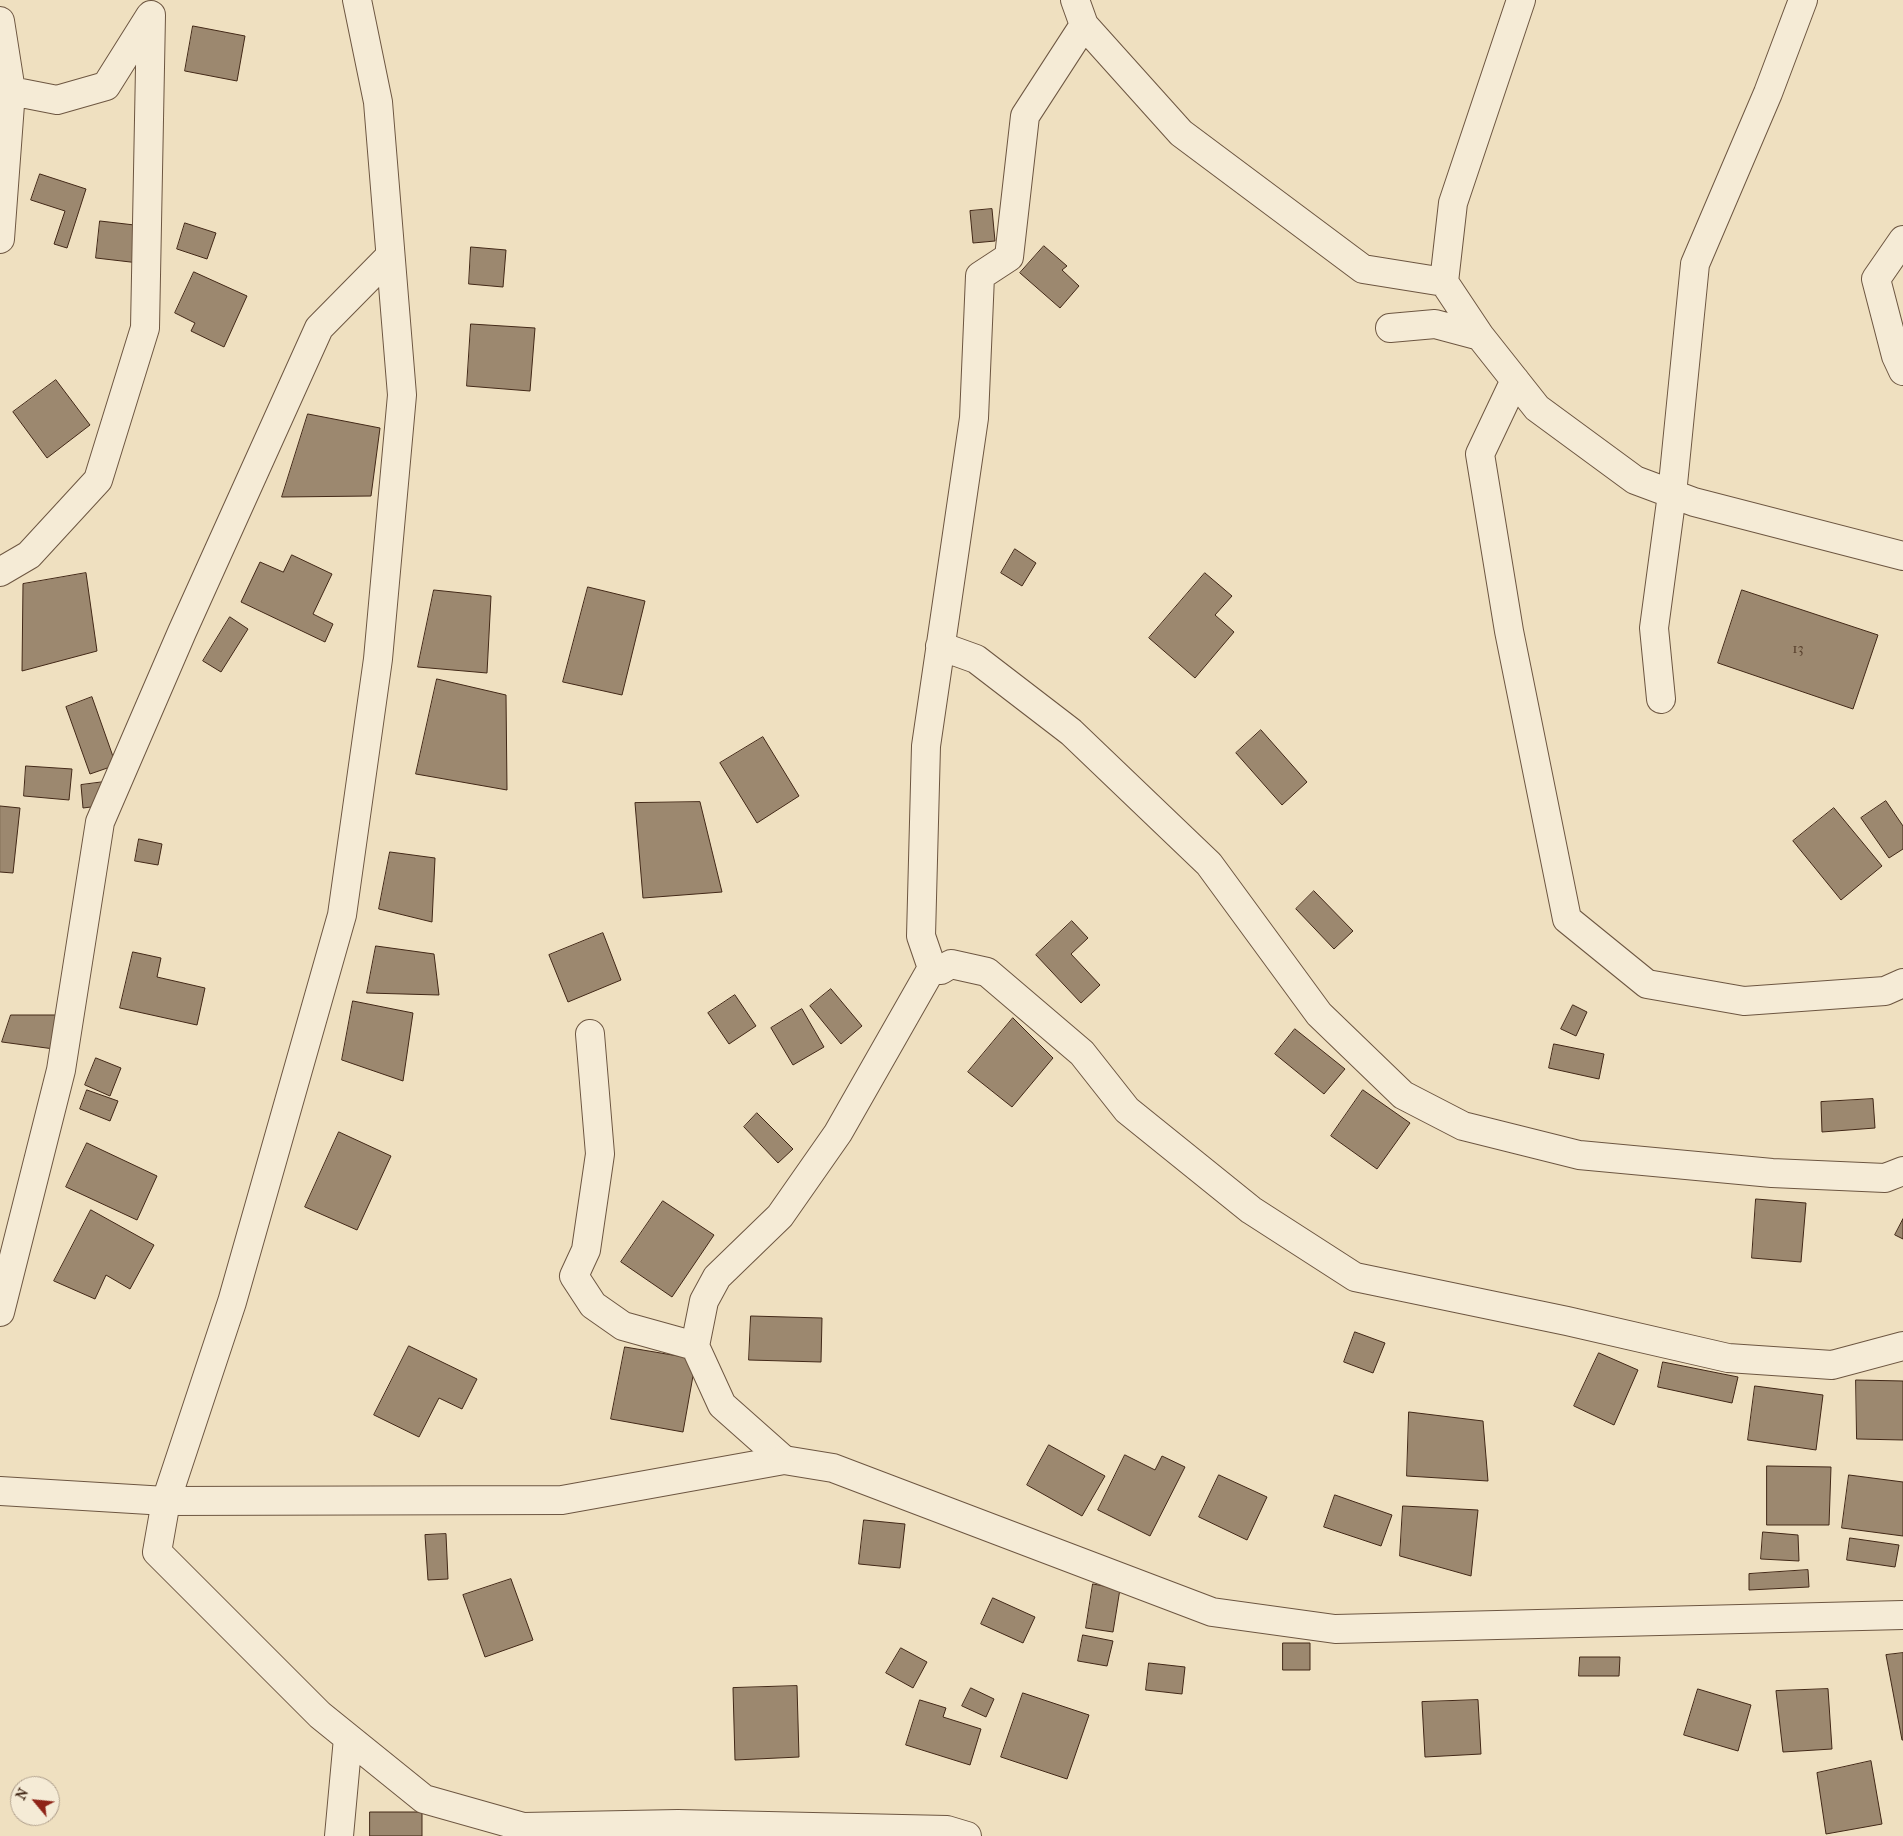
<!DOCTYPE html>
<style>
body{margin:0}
#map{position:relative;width:1903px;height:1836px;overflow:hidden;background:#efe0c0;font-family:"IM FELL French Canon",serif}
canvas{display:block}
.north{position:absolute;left:10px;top:1776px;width:50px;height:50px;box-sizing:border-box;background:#f5ebd6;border:1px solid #ad9d8a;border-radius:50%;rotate:298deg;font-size:14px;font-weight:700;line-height:20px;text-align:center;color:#422817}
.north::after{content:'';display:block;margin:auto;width:18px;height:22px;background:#8f2418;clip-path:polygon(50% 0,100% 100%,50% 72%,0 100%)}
</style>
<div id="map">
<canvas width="1903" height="1836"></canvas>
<div class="north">N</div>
</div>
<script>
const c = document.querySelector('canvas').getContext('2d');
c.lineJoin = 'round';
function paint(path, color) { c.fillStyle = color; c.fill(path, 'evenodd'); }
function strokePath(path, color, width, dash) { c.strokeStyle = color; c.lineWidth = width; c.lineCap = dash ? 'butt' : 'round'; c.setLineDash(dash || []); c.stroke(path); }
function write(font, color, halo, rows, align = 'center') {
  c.font = font + ' "IM FELL French Canon",serif'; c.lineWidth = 4; c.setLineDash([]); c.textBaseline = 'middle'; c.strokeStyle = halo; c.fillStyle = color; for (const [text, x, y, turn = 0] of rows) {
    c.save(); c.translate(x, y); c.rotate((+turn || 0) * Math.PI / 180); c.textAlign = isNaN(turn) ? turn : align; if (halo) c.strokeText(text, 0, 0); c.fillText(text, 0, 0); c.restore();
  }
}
const building = new Path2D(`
 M193,26l52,10 -8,45 -52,-10z
 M40,174l46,15 -19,59 -13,-4 11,-33 -34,-11z
 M992,209l3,32 -22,2 -3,-32z
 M100,221l43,5 -4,37 -43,-5z
 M185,223l31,10 -9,26 -30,-10z
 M1044,246l23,20 -5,4 17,16 -19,22 -40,-35z
 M471,247l35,3 -3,37 -34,-3z
 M194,272l53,24 -23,51 -33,-16 4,-8 -20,-10z
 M471,324l64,4 -5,63 -63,-5z
 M56,380l34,45 -43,33 -34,-46z
 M308,414l72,14 -9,68 -89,1z
 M1015,549l21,14 -14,23 -21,-13z
 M292,555l40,19 -19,40 20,10 -8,18 -84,-40 19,-40 23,10z
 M86,573l11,78 -75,20 1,-87z
 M1205,573l27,23 -17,19 19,17 -39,46 -46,-40z
 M588,587l57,14 -23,94 -59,-13z
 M434,590l57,6 -4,77 -69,-6z
 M1742,590l136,45 -25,74 -135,-46z
 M230,617l18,12 -27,43 -18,-11z
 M437,679l69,16 1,95 -91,-16z
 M92,697l24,68 -26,9 -24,-67z
 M1261,730l46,52 -25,23 -46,-52z
 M763,737l36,59 -42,27 -37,-60z
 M26,766l46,3 -3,31 -45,-4z
 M104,782l3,23 -24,3 -2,-23z
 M1886,801l17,25v23l-14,9 -28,-40z
 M700,802l22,90 -79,6 -8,-95z
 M0,806l20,2 -7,65 -13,-1z
 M1834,808l48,58 -41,34 -48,-59z
 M139,839l23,5 -4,21 -23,-4z
 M390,852l45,6 -3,64 -53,-13z
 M1314,891l39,40 -19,18 -38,-40z
 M1072,921l16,17 -17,16 29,31 -19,18 -45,-48z
 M603,933l18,47 -53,22 -19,-47z
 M376,946l58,8 5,41 -72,-2z
 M133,952l28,6 -4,19 48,11 -8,37 -77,-17z
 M831,989l31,37 -21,18 -31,-38z
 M735,995l21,31 -27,18 -21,-31z
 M353,1001l60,12 -10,68 -61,-21z
 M1573,1005l14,7 -11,24 -15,-7z
 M802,1009l22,38 -31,18 -22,-37z
 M11,1015h49l-6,34 -52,-7z
 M1013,1018l40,40 -41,49 -44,-35z
 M1295,1029l50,40 -21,25 -49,-40z
 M1554,1044l50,10 -5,25 -50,-11z
 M96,1058l25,10 -11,28 -25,-11z
 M87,1090l31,11 -8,20 -30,-12z
 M1363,1090l47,33 -33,46 -46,-33z
 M1873,1099l2,29 -53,4 -1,-30z
 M757,1113l36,36 -15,14 -34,-36z
 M339,1132l52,24 -34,74 -52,-23z
 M87,1143l70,33 -20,44 -71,-33z
 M1756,1199l50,4 -5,59 -49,-4z
 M663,1201l51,34 -42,62 -51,-35z
 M91,1210l63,35 -24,44 -24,-14 -11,24 -41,-18z
 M1903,1219v20l-8,-4z
 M751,1316l71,2 -1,44 -72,-2z
 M1355,1332l30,11 -12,30 -29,-11z
 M409,1346l68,33 -15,30 -23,-11 -20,39 -45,-22z
 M625,1347l71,12 -13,73 -72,-13z
 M1599,1353l39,17 -24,55 -40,-19z
 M1663,1362l75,15 -6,26 -74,-16z
 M1856,1380l47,1v59l-46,-1z
 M1755,1386l68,9 -7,55 -68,-10z
 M1409,1412l74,9 5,60 -81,-5z
 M1049,1445l56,31 -23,40 -55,-31z
 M1125,1455l30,15 7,-14 23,11 -35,69 -52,-26z
 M1767,1466l64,1 -2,58h-62z
 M1219,1475l48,22 -20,43 -48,-23z
 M1849,1475l54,7v54l-61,-8z
 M1335,1495l57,20 -11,31 -57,-19z
 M1403,1506l75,4 -7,66 -71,-20z
 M864,1520l41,4 -5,44 -41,-4z
 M1763,1532l35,3 1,26 -38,-2z
 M446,1534l2,45 -20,1 -3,-45z
 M1850,1538l49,7 -4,22 -48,-7z
 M1808,1570l1,17 -60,3v-16z
 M511,1579l22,61 -48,17 -22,-62z
 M1093,1584l27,5 -7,43 -27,-4z
 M993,1598l42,19 -12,26 -42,-19z
 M1083,1635l30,6 -6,25 -29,-5z
 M1283,1643h27v27h-27z
 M901,1648l26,14 -14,26 -27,-15z
 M1903,1653v87h-1l-16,-85z
 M1580,1657h40l-1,19h-40z
 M1149,1663l36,4 -3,27 -36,-4z
 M797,1686l2,71 -64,3 -2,-72z
 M971,1688l23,11 -8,18 -24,-11z
 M1698,1689l53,16 -13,46 -54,-16z
 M1828,1689l4,60 -49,3 -7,-61z
 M1023,1693l66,22 -22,64 -66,-22z
 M920,1700l26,8 -3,9 38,12 -11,36 -64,-20z
 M1478,1700l3,54 -56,3 -3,-55z
 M1871,1761l11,63 -56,10 -9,-61z
 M370,1812h52v24h-52z`);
paint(building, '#9c886f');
strokePath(building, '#422817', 1);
const minor = new Path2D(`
 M357,0l21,102 24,293 -24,264 -36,256 -110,387 -66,199 -9,51 163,163 104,84 99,28 155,-3 269,6 20,6
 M1075,0l9,25 97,108 182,136 81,13
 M0,21l11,70 46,9 49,-14 44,-70
 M0,239l11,-148
 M1903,240l-27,39 20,77 7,15
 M1390,328l45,-4 45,12 57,72 98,72 59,22 209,54
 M1480,336l-36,-54 9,-79 68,-203
 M1515,380l-35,74 29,177 58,288 80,65 97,17 141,-10 18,-8
 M0,572l29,-17 69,-75 47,-152 6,-313
 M940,646l36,13 95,73 138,132 110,150 84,81 60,31 116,29 193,18 113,5 18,-7
 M1661,699l-7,-71 18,-134 23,-230 73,-171 35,-93
 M932,968l9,2 10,-6 36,8 95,81 45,57 124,100 104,67 212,44 161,37 104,7 71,-19
 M590,1034l10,120 -14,96 -12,26 19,29 30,21 72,20
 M0,1312l61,-242 39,-248 82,-190 137,-304 70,-71
 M784,1460l-62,-55 -27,-59 9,-45 13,-24 63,-61 58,-83 94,-165 -11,-32 5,-190 48,-328 6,-142 29,-19 16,-141 59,-91
 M339,1836l9,-98`);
const tertiary = new Path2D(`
 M0,1491l166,10 396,-1 222,-40 49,8 379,144 123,17 568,-14`);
strokePath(minor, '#6d5641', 30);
strokePath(tertiary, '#6d5641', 30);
strokePath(minor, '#f5ebd6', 28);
strokePath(tertiary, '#f5ebd6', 28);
write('15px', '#58402d', null, [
 ["13",1798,649]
]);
</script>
